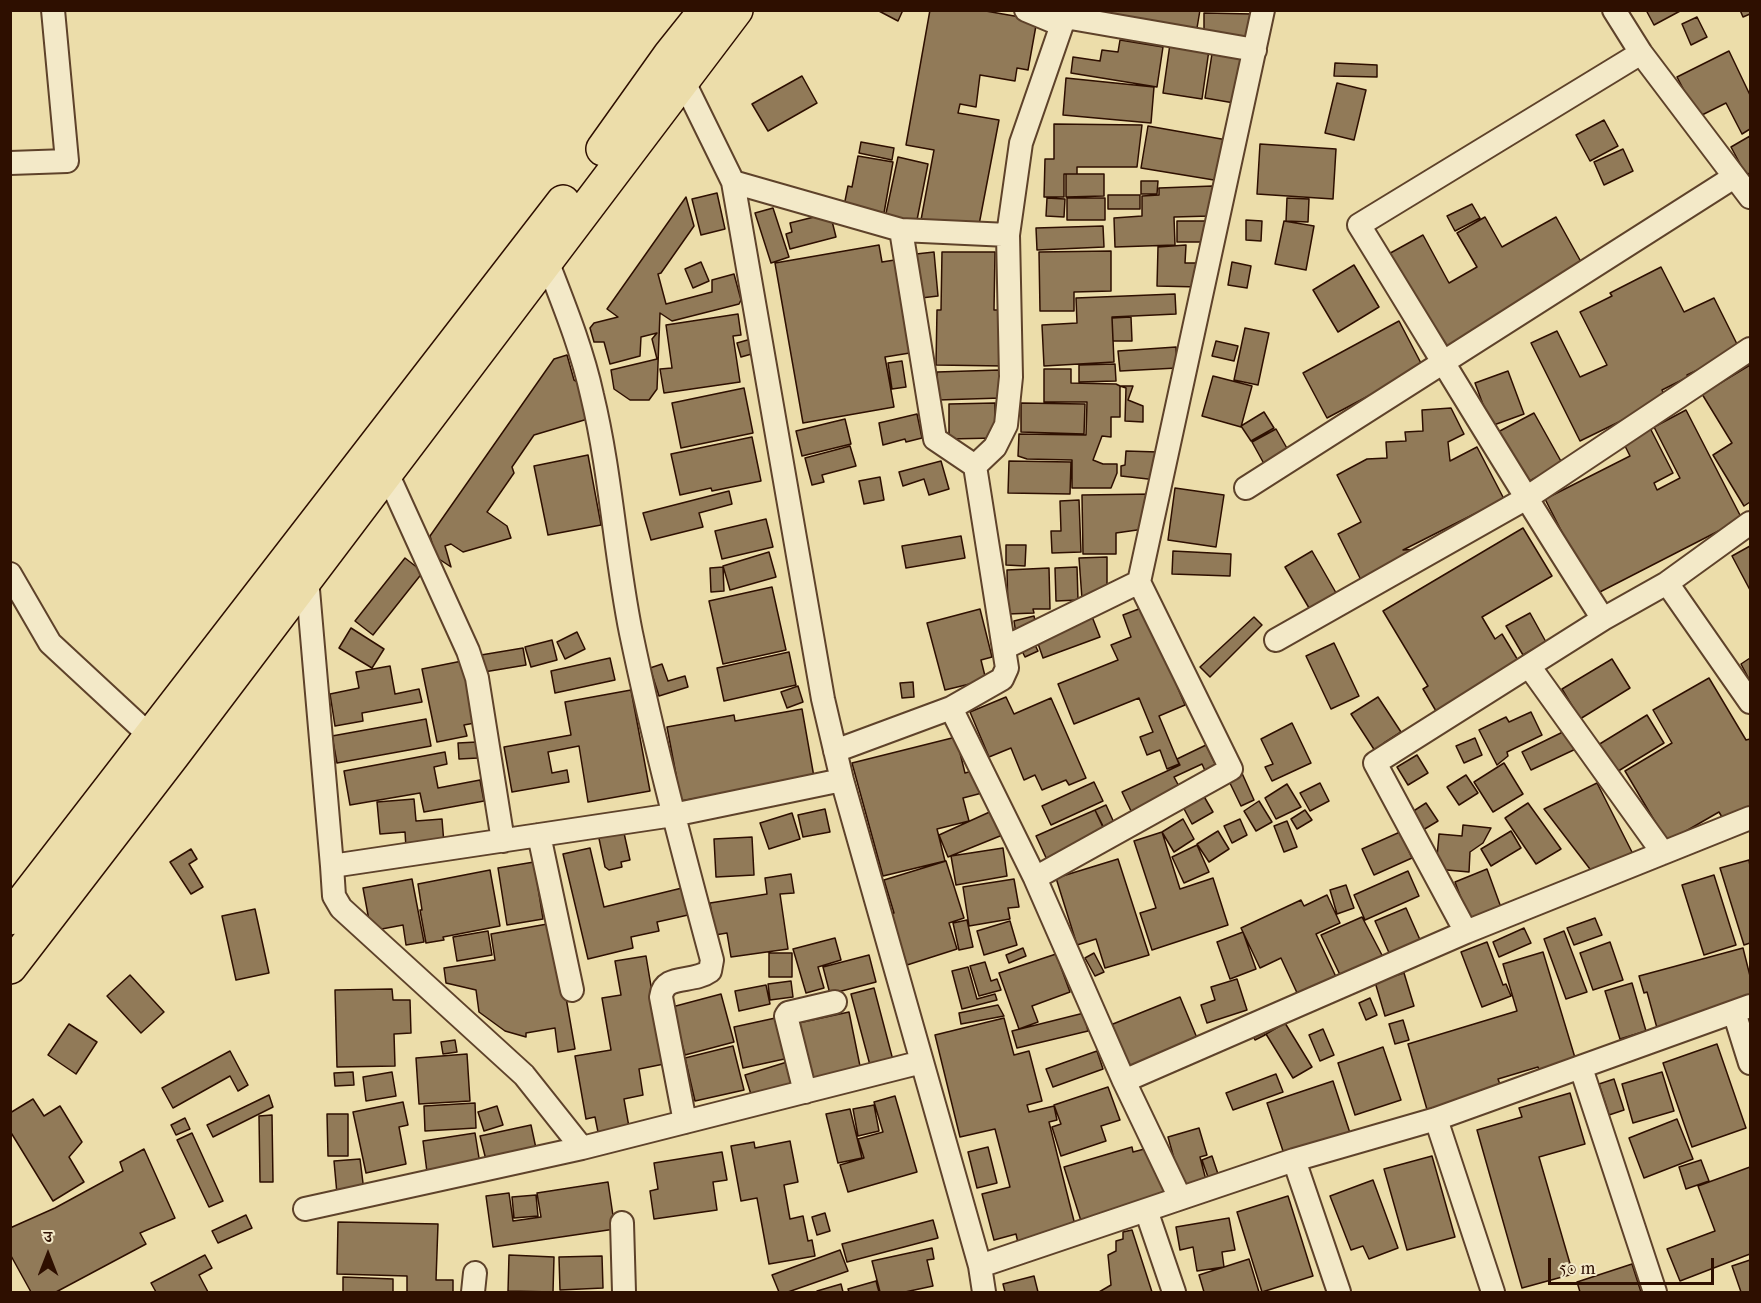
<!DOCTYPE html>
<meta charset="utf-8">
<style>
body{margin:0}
#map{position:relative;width:1761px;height:1303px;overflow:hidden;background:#ecddaa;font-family:"IM FELL French Canon","Noto Serif Devanagari",serif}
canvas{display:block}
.frame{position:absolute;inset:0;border:12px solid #2e0f00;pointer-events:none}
.north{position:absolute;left:18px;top:1225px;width:60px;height:60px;-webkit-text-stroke:4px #f3e9c8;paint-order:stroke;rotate:0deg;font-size:16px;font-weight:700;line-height:24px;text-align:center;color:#2e0f00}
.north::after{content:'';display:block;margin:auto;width:21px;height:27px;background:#2e0f00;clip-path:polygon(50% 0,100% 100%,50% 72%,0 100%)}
.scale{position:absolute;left:1548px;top:1258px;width:166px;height:27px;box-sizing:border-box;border:3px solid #2e0f00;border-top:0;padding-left:8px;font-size:18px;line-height:21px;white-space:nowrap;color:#2e0f00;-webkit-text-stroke:4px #f3e9c8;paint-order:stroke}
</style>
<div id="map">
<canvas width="1761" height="1303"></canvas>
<div class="frame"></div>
<div class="north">उ</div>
<div class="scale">50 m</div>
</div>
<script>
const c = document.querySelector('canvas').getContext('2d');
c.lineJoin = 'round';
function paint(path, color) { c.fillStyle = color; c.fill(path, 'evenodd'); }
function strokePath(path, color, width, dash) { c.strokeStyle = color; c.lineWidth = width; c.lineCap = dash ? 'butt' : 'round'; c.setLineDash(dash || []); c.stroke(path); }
const building = new Path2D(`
 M877,10h26l-5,11z
 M930,10h50l57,10 -9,50 -11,-2 -2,13 -35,-6 -4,32 -16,-3 -2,9 41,7 -21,110 -57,-10 13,-70 -28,-5z
 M1098,10h102l-4,24 -100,-18z
 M1646,10h36l-28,15z
 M1740,10h10v4l-7,3z
 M1204,13l49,1 -1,26 -48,-2z
 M1697,17l10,20 -16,8 -9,-21z
 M1120,40l43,7 -6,40 -86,-14 2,-16 27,4 2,-11 16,2z
 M1170,44l39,6 -7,49 -39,-6z
 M1729,51l21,44v34l-8,5 -16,-31 -28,14 -21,-40z
 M1212,54l30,4 -8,45 -29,-5z
 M1335,63l42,2v12l-43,-1z
 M802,76l15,27 -49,28 -16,-27z
 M1066,78l88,9 -3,36 -88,-8z
 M1337,83l29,7 -12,50 -29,-7z
 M1604,120l14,26 -28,15 -14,-26z
 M1054,124l88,1 -5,42h-60v7h-13v23h-20l1,-38h9z
 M1148,126l79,14 -7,41 -79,-13z
 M1750,136v37l-4,2 -15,-28z
 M861,142l33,6 -2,12 -33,-7z
 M1260,144l76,5 -3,50 -76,-5z
 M1623,149l10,22 -29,14 -10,-23z
 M858,156l35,6 -9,51 -40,-7 4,-20 4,1z
 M898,157l30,7 -12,61 -31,-7z
 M1066,174h38v22l-38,1z
 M1141,181h17l-1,13h-16z
 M1213,186l-3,30 -36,1 1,28 -60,2 -1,-29 28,-2v-20l17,-1v-7z
 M717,193l8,36 -24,6 -9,-36z
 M1108,195h32v14h-32z
 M686,197l8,29 -33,47 -3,1 8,30 46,-12v-12l22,-6 7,26 -2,4 -67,17 -12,-8 -3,76 -8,11h-19l-16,-11 -3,-19 46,-11 -5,-20 5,-6 -16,4 -1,19 -30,8 -6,-22h-10l-4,-14 4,-5 24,-6 -11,-8z
 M1047,198l18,1 -1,18 -18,-1z
 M1067,198h38v22h-38z
 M1287,198l22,1 -1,23 -22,-1z
 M1472,204l8,14 -25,13 -8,-15z
 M773,208l16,49 -18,6 -16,-50z
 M830,213l6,24 -46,12 -4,-15 6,-2 -2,-9z
 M1485,217l17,30 54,-30 29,52 -142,82 -58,-95 38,-21 26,48 28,-16 -20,-34z
 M1246,220l16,1 -1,20 -15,-1z
 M1177,221h36l-5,21h-31z
 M1284,221l30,5 -8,44 -31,-6z
 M1103,226l1,21 -67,3 -1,-22z
 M879,245l3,17 19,-3 15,93 -31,5 9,50 -91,16 -28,-160z
 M1186,245l-1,18h15v24l-43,-1 1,-39z
 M1111,251v40l-37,1v19h-34l-1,-59z
 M934,252l4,44 -17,2 -5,-44z
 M942,252h53l-1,58h11l-1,56 -68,-1 1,-55h4z
 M701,262l8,19 -16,7 -8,-19z
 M1232,262l19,4 -4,22 -19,-3z
 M1354,265l25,42 -41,25 -25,-42z
 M1661,267l23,45 30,-14 26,52 -53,25 1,2 -26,13 4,9 -86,42 -49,-98 26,-12 23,46 27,-12 -27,-53 32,-16 -2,-3z
 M1175,294l1,20 -64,3 2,45 -70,4 -2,-41 35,-2 -1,-25z
 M738,314l3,21 -8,1 7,46 -76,11 -4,-24 12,-1 -6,-43z
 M1131,317l1,24h-19l-1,-23z
 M1399,321l24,46 -96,51 -24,-45z
 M1245,328l24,5 -11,52 -24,-5z
 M751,339l4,14 -14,4 -4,-14z
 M1216,341l22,5 -4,15 -22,-5z
 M1176,347l1,21 -57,3 -2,-20z
 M567,355l7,25 7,4 10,34 -57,17 -22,32 2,6 -27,39 20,14 4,12 -48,14 -12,-8 -6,2 6,21 -15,-10 -6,-21 124,-177z
 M902,361l4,26 -14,2 -4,-26z
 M1115,364l1,17 -37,1v-17z
 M1750,365v137l-6,4 -31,-51 19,-12 -30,-49z
 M1044,369h27v14l45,1 4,2v31h-9v20l-9,-1 -9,24 10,4h14v9l-6,15h-39v-28l-45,-1 -9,-3 1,-22 67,1 1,-33h-43z
 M1000,370l1,28 -63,2 -1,-28z
 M1508,371l16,43 -33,12 -16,-43z
 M1213,376l39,10 -11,41 -39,-11z
 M1120,386h13l-5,14 15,6v16l-18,-1 1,-33z
 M744,388l9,45 -72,15 -9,-45z
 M995,403v35l-46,1v-35z
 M1021,403l64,1 -1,30 -63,-2z
 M1451,408l13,26 -16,8 2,19 27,-14 27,52 -101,51 19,-1 -61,31 -23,-46 23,-12 -24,-47 30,-16 20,-1 -1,-16 20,-1 -1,-9 18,-1 -1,-21z
 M1686,410l56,109 -148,76 -49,-96 85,-43 -8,-16 27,-14 24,47 -19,10 3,7 23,-12 -26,-51z
 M1264,412l10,16 -23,13 -10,-15z
 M1534,413l28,50 -36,20 -28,-51z
 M917,414l5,24 -16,4 -1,-3 -22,6 -4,-22z
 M845,419l6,25 -49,12 -6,-25z
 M1276,429l16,28 -24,14 -16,-29z
 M752,437l9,44 -49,10 -1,-3 -31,7 -9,-41z
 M850,446l6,20 -34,9 2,7 -12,3 -7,-27z
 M1126,451l32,1 -1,28 -36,-4v-10l4,-1z
 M588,455l13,70 -53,10 -14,-69z
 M941,461l8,28 -20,6 -5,-16 -21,7 -4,-14z
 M1009,461l62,1 -1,32 -62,-1z
 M880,477l4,23 -20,4 -5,-23z
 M1175,488l49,7 -8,52 -48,-7z
 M729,491l3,13 -33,9 4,14 -52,13 -8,-27z
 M1155,494l-11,35 -28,4v21h-33l-1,-59z
 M1079,500l2,52 -29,1 -1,-22h10l-1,-30z
 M766,519l7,28 -51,12 -7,-28z
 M1523,528l29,48 -70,41 13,22 7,-5 17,28 -83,49 -13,-22 5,-3 -45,-75z
 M961,536l4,22 -59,10 -4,-22z
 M1006,545h20l-1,21 -19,-1z
 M1750,546v44l-18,-34z
 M1173,551l58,3 -1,22 -58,-2z
 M1312,551l27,47 -27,15 -27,-46z
 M769,552l7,25 -46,13 -7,-24z
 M1107,557v35l-25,7 -3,-41z
 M405,558l18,14 -50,63 -18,-14z
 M723,567l1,24 -13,1 -1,-24z
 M1077,567l1,33 -22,1 -1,-33z
 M1049,568l1,41h-17l1,4 -26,1 -1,-44z
 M772,587l14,63 -63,14 -14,-63z
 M1144,607l41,98 -26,11 20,48 -12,5 -7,-19 -13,5 -7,-18 13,-5 -14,-34 -65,26 -16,-40 60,-24 -7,-15 20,-8 -8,-22z
 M980,609l12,48 -11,3 5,20 -41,10 -18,-67z
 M1530,613l16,29 -23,13 -17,-29z
 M1091,614l9,23 -57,21 -8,-23z
 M1034,616l3,13 -21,5 -2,-13z
 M1254,617l8,8 -52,52 -10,-10z
 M351,628l33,21 -12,19 -33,-20z
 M577,632l8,17 -20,10 -8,-17z
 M1032,639l6,12 -13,6 -6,-12z
 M552,640l5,20 -26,7 -6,-20z
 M1334,643l25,53 -28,13 -25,-53z
 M523,648l3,17 -42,7 -3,-17z
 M789,652l7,33 -72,16 -7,-33z
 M610,658l5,22 -60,13 -4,-22z
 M1750,658v23l-9,-17z
 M1612,659l18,29 -50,31 -18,-30z
 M467,660l13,62 -16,3 3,11 -30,6 -15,-73z
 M662,664l6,17 17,-5 3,11 -29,9 -9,-28z
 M390,666l5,28 24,-5 3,13 -60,11 1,8 -28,5 -5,-32 29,-6 -3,-16z
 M1709,678l37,62 4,-1v71l-24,14 -7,-12 -52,30 -42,-71 47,-28 -19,-33z
 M913,682l1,15 -12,1 -2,-15z
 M798,686l5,16 -16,6 -6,-16z
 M631,690l19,101 -62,11 -9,-56 -31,6 4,21 15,-3 2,12 -57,10 -8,-45 67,-12 -6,-33z
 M1006,697l8,17 37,-16 35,80 -17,7 -3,-5 -24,10 -7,-15 -11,5 -13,-32 -22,9 -19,-45z
 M1378,697l23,35 -17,11 6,8 -11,6 -28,-43z
 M802,709l12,68 -133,24 -14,-74 67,-12 1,6z
 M1531,712l11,23 -35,17 1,4 -11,9 -18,-35 27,-13 3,5z
 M1647,715l17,28 -49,30 -17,-28z
 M426,719l5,27 -94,17 -5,-27z
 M1292,723l19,40 -39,18 -7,-14 8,-3 -12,-25z
 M1571,728l9,19 -49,23 -9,-18z
 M956,737l9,36 11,-3 6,23 -19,5 6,23 -32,8 8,32 -62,15 -31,-113z
 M1475,738l7,17 -18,8 -8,-17z
 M477,742l1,16 -19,1 -1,-16z
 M1206,745l12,25 -11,5 -5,-11 -28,13 7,13 -49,23 -10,-21 58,-27 -3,-6z
 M445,752l2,12 -13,3 4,21 42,-8 4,21 -60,11 -4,-19 -70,12 -6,-34z
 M1417,755l11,18 -20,12 -11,-18z
 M1504,763l19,31 -30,18 -19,-30z
 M1241,771l13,29 -13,6 -14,-29z
 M1466,775l12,18 -19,12 -12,-18z
 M1094,782l9,19 -52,24 -9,-19z
 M1320,783l9,18 -19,10 -10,-18z
 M1597,783l38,75 -42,15 -49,-64z
 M1287,784l14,23 -25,12 -11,-21z
 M1202,793l11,19 -21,12 -10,-19z
 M414,799l2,22 26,-2 2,25 -38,4 -1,-16 -25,2 -3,-32z
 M1259,801l13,21 -16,9 -12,-20z
 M1426,803l12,18 -15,9 -11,-18z
 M1528,803l33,46 -25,15 -31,-46z
 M1106,805l10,22 -10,5 -11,-22z
 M825,809l5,23 -27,5 -5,-22z
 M994,810l11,24 -57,23 -9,-22z
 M1095,810l12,26 -59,26 -12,-26z
 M1305,810l7,10 -15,9 -6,-10z
 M792,813l8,26 -31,10 -9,-26z
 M1183,819l11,20 -20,13 -12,-20z
 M1240,819l7,16 -15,8 -8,-17z
 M1287,821l10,26 -13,5 -10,-26z
 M622,824l8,36 -9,2 1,5 -13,3 -4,-3 -8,-38z
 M1463,825l28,3 -8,15 -13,9 -1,20 -33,-3 3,-35 23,2z
 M1218,831l11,18 -20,13 -12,-18z
 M1511,831l10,17 -30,18 -10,-17z
 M1162,832l18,57 33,-11 15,47 -76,25 -12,-37 16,-5 -22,-67z
 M1400,832l12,26 -38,17 -12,-26z
 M752,837l2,38 -38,2 -2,-38z
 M1197,845l12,27 -25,11 -12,-26z
 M590,848l14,59 78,-19 6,27 -31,7 2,9 -28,6 2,11 -45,11 -25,-105z
 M1003,848l4,28 -51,9 -5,-29z
 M191,849l6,10 -8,5 14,23 -12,7 -21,-32z
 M1118,859l31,96 -44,13 -9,-29 -19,6 -21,-67z
 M1749,860l1,6v77l-6,2 -24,-77z
 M946,861l18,57 -15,5 8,26 -50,16 -16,-51 3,-1 -10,-33z
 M534,862l9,57 -36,6 -9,-57z
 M1487,869l16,44 -32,12 -16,-43z
 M490,870l10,56 -57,11 1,3 -18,3 -6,-33h2l-4,-26z
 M1408,871l11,25 -54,24 -11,-25z
 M791,874l3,19 -14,1 8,55 -57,8 -4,-24 -12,2 -5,-32 57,-9 -2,-16z
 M1714,875l22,70 -32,10 -22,-70z
 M412,879l12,63 -18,3 -3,-20 -32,6 -8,-43z
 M1014,879l5,28 -11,1 2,11 -41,7 -6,-39z
 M1346,885l8,23 -17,6 -7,-24z
 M1327,895l13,28 -24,11 21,45 -39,16 -17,-37 -21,10 -19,-40 60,-28 3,6z
 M1406,908l15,34 -31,13 -15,-34z
 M255,909l14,64 -33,7 -14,-64z
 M1362,917l21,40 -42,20 -20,-42z
 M1595,918l7,17 -28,10 -7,-17z
 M967,920l6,27 -14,3 -6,-27z
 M1010,921l7,24 -33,10 -7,-24z
 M553,923l22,126 -17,3 -3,-24 -29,5v4l-21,-6 -26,-19 -3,-22 -30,-7 -2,-15 51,-8 -4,-26z
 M1524,928l7,15 -32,14 -6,-15z
 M488,931l4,24 -35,6 -4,-24z
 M1564,931l23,61 -21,7 -22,-60z
 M1243,932l13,37 -26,10 -13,-37z
 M835,938l6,22 -23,7 6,21 -18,5 -13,-44z
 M1487,942l16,43 3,-1 5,12 -29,11 -21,-55z
 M1610,942l13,38 -30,10 -13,-37z
 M1023,948l3,8 -17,7 -3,-8z
 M1743,948l7,28v26l-93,26 -10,-36 -3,1 -5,-17z
 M1543,952l33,109 -36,11 -2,-5 -40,12 3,8 -73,26 -20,-69 109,-33 -14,-47z
 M769,953h23v24h-23z
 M1094,953l10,19 -9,4 -10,-18z
 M1056,954l14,38 -38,14 6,16 -19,7 -20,-56z
 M869,955l7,27 -46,12 -7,-27z
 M646,956l18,108 -25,5 4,26 -19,4 5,28 -31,5 -3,-15 -9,2 -11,-63 36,-6 -9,-52 19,-3 -6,-34z
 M985,962l6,19 6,-2 4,11 -22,6 -9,-30z
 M968,967l9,32 18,-5 2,6 -35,9 -10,-38z
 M1404,973l10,33 -29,10 -10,-34z
 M130,975l34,37 -23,21 -34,-37z
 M1237,979l10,31 -40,13 -6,-18 14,-5 -4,-13z
 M791,981l2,16 -23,3 -2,-16z
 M1632,983l14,48 -26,8 -15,-48z
 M766,985l4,19 -31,7 -4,-20z
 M874,988l20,76 -23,5 -20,-75z
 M392,989l1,11h17l1,33 -17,1 1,32 -58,1 -2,-77z
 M721,994l13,48 -49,13 -13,-48z
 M1180,997l17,41 -70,33 -19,-45z
 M1370,998l7,17 -11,5 -7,-17z
 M998,1005l6,11 -43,8 -2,-11z
 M849,1012l12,59 -50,10 -13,-58z
 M1084,1013l4,18 -71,17 -5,-17z
 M780,1017l9,41 -46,10 -9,-41z
 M1004,1018l10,37 15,-4 13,50 -15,4 2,7 25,-6 3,14 -8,2 27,107 -58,14 -2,-9 -22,6 -12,-46 28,-7 -15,-58 -35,8 -25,-102z
 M1403,1020l6,20 -14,4 -6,-20z
 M1259,1023l6,12 -10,5 -6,-12z
 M1285,1023l27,44 -19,11 -27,-44z
 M69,1024l28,18 -21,32 -28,-19z
 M1323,1029l11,26 -14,6 -11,-26z
 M455,1040l2,12 -14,2 -2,-12z
 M1717,1044l29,84 -54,19 -29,-84z
 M733,1046l11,44 -49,11 -10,-43z
 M1383,1047l18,53 -46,15 -17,-52z
 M230,1051l18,34 -10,6 -8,-15 -57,32 -11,-20z
 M1097,1051l6,18 -50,18 -7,-18z
 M467,1054l3,47 -51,3 -3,-46z
 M787,1062l9,26 -43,13 -8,-26z
 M353,1072l1,13 -19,1 -1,-13z
 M392,1072l4,24 -30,5 -3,-24z
 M1662,1072l12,39 -41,12 -11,-39z
 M1276,1074l7,18 -50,18 -7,-17z
 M1614,1079l10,31 -15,5 -10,-31z
 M1333,1081l18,55 -66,21 -18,-54z
 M1108,1087l12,33 -19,6 5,15 -45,15 -9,-29 9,-3 -7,-19z
 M1570,1093l15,51 -46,13 34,117 -51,14 -45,-158 45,-13 -3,-9z
 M269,1095l4,12 -60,30 -6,-12z
 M895,1096l22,76 -69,20 -8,-27 24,-7 -6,-19 25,-7 -9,-30z
 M33,1099l11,17 16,-10 22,36 -13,15 15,25 -31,19 -43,-70v-18z
 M403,1102l5,23 -9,2 7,37 -40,9 -13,-61z
 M475,1103l1,25 -51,3 -1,-25z
 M874,1105l5,26 -21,5 -5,-27z
 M497,1106l6,19 -19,6 -6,-19z
 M850,1109l12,49 -24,5 -12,-49z
 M327,1114h21v42h-20z
 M272,1115l1,67h-13l-1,-66z
 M185,1118l5,11 -14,6 -5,-10z
 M1677,1119l16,40 -49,19 -15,-40z
 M531,1125l6,28 -50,11 -7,-28z
 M1199,1128l8,27 -7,2 6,23 -24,7 -14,-50z
 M192,1133l31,68 -14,6 -32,-67z
 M475,1133l5,31 -53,8 -4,-31z
 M790,1141l8,41 -14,3 6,34 13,-3 5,25 4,-1 3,16 -46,8 -12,-66 -16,3 -10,-55 23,-4 1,6z
 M988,1147l9,36 -20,5 -9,-36z
 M1132,1147l1,5 19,-5 15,48 -86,26 -17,-54z
 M144,1149l31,69 -35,15 6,11 -90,48h-25l-21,-38v-26l45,-20 68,-37 -3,-9z
 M722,1152l5,28 -14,2 4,28 -63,9 -4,-28 8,-2 -4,-26z
 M1212,1156l7,21 -10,3 -7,-20z
 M1432,1156l23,81 -48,13 -23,-81z
 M360,1159l4,32 -27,3 -3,-33z
 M1701,1160l8,21 -23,8 -7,-22z
 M1750,1167v87l-70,27 -13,-32 48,-18 -17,-45z
 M1373,1180l25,68 -29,11 -6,-13 -12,4 -21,-54z
 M608,1182l7,47 -122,18 -7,-51 23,-3 4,28 28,-4 -4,-24z
 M536,1195l2,21 -24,2 -2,-21z
 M1288,1196l25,80 -51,16 -25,-80z
 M825,1213l5,18 -13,4 -5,-18z
 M246,1215l6,13 -34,15 -6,-12z
 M1229,1218l6,32 -13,2 2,15 -27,4 -4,-24 -13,3 -4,-23z
 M933,1220l5,18 -91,24 -5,-18z
 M338,1222l100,2 -2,56h17v12h-46v-16l-70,-2z
 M1132,1230l20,62h-53l12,-7 -3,-30 8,-4v-10l7,-2v-7z
 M932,1248l2,11 -7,1 6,26 -28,6h-25l-8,-31z
 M840,1250l8,21 -60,21h-9l-7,-17z
 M205,1255l7,13 -13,7 9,17h-52l-5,-9z
 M509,1255l45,2 -1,35 -45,-1z
 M602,1256l1,32 -43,2 -1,-33z
 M1249,1259l10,33h-55l-5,-17z
 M1750,1260v32h-9l-9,-26z
 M1632,1264l9,28h-61l-3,-10z
 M1034,1276l4,16h-33l-2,-8z
 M343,1277l50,2v13h-50z
 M876,1281l3,11h-30l-1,-3z
 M841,1284l2,8h-26v-1z`);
paint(building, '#917a58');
strokePath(building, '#2e0f00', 1.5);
const minor = new Path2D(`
 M1026,10l36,15
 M1614,10l27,43 109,144
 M1065,17l190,33
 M1641,53l-282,172c81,131 160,264 244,394l64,-36
 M678,70l55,112 90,517 19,81 138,486 4,26
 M10,163l57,-2 -14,-151
 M733,182l168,48 34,209 40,27 32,202 -5,11 -51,29 84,170 89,203 56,117
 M901,230l107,5
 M547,261c17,44 35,88 45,134 19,78 23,159 39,238 23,110 52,219 81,327l-2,11c-18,13 -46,2 -49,26l24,125
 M975,466l20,-19 11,-22 5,-48 -3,-142 13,-92 46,-133
 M387,473l81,178 9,27 26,163
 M1246,488l488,-311
 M1750,523l-83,60 83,119
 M10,574l40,69 110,102
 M307,578l25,288
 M1603,619l-228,144 91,169 284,-114
 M1276,640l249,-141 225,-150
 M1004,648l135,-66 124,-572
 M1529,666l134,187
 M835,751l116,-43
 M539,835l33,155
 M1035,878l196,-109 -92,-187
 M1734,1012l16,51
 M1581,1068l74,224
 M1124,1081l342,-149
 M805,1092l-19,-76 2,-3 47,-11
 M1436,1119l57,173
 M582,1148l-58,-73 -183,-167 -7,-12 -2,-30 341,-51 169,-35
 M1294,1160l45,132
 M305,1209l277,-61 340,-86
 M1146,1210l28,82
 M622,1223l2,69
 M980,1266l314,-106 142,-41 314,-113
 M473,1292l2,-19`);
const primary = new Path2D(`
 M603,149l67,-94 36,-45
 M10,918l553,-716
 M10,967l163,-212 563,-745`);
strokePath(minor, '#5e422a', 26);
strokePath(primary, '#2e0f00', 36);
strokePath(minor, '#f3e9c8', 22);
strokePath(primary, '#ecddaa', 33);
</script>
